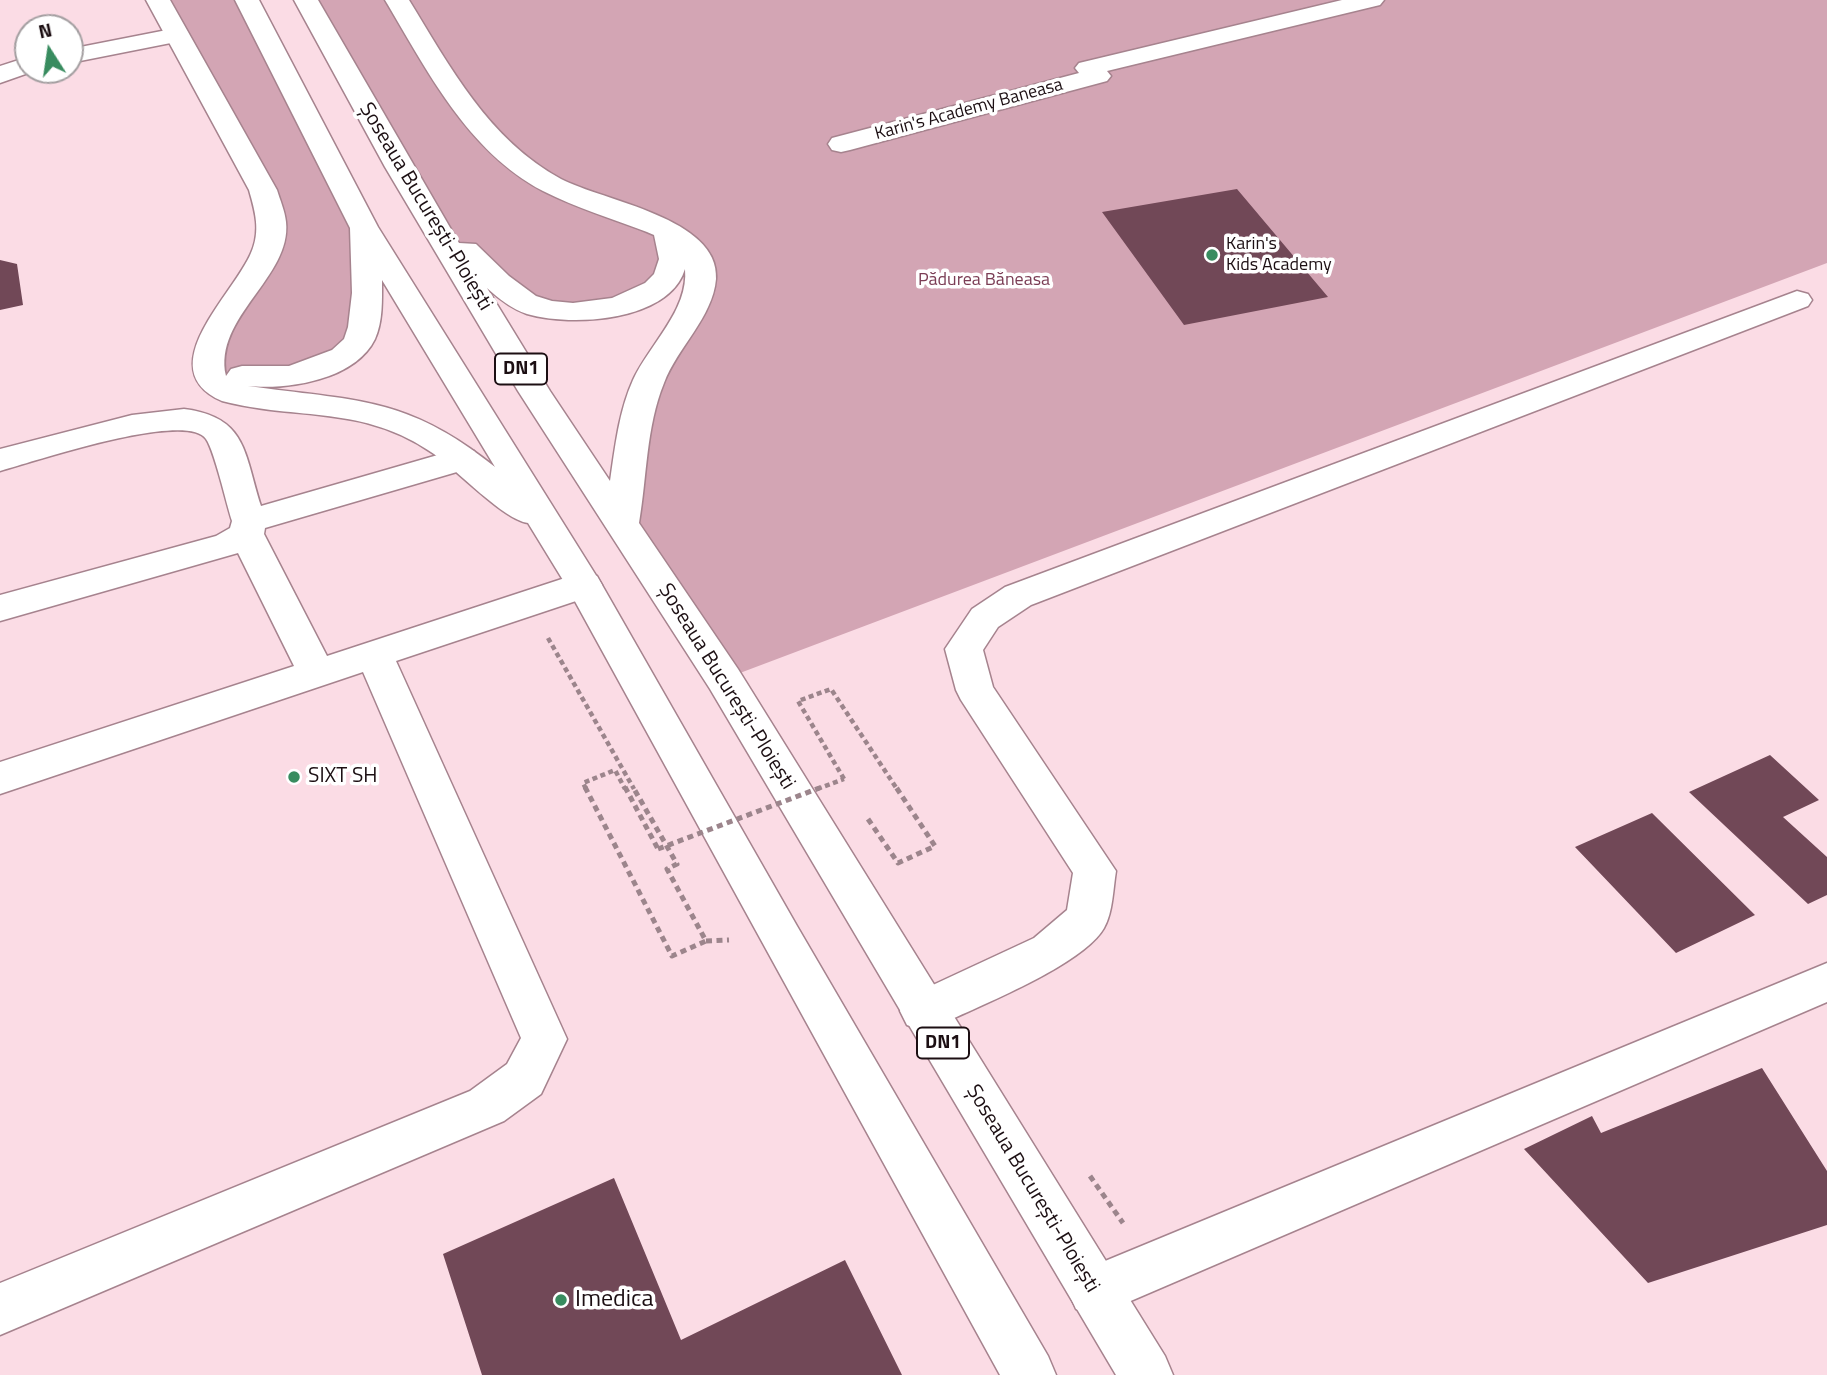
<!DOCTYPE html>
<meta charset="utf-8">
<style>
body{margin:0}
#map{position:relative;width:1827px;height:1375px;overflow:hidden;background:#fbdce5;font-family:"Titillium Web",sans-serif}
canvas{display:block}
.north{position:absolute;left:14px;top:14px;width:70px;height:70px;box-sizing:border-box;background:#fff;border:2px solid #a49fa1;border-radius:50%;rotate:348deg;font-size:19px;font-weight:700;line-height:28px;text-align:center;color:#1c0f13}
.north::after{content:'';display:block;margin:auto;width:24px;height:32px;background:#388c5f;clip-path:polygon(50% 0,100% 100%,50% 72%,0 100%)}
</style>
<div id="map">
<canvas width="1827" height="1375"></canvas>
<div class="north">N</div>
</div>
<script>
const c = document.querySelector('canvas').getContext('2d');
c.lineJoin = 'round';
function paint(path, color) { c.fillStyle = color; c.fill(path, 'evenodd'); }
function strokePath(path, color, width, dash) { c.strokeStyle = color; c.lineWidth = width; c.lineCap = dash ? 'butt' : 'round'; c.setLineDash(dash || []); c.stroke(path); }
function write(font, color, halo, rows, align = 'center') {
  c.font = font + ' "Titillium Web",sans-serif'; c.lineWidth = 7; c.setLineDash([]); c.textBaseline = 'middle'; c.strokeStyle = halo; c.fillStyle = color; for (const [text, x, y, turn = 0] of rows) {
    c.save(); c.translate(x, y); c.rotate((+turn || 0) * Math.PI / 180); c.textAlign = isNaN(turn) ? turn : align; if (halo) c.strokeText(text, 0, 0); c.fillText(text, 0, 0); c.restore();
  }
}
paint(new Path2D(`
 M158,0h89l117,227 3,89 -37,48 -95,11 -17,-7 54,-145z
 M306,0h1521v263l-1103,416 -102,-156 13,-95 65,-165 -31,11 -75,37 -88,-21 -80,-79z`), '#d3a5b4');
paint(new Path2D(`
 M1237,189l91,108 -144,28 -82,-113z
 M0,260l17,4 6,41 -23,5z
 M1770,755l49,45 -36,17 44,40v38l-19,9 -119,-112z
 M1652,813l103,102 -79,38 -101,-106z
 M1762,1068l65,103v54l-179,58 -124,-134 68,-33 9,17z
 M614,1178l67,162 164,-80 57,115h-420l-39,-121z`), '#714857');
const minor = new Path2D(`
 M1342,0h42l-4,5 -273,66 4,5 -4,5 -257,69 -9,2 -9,-2 -4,-6 4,-6 247,-65 -4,-5 4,-5z
 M177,28l9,2 3,5 -3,5 -116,23v-14z
 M28,57v13h9l-37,13v-17z
 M1797,291l11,3 4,6 -4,6 -777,299 -33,22 -15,23 10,37 123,184c-3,18 -3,41 -12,57 -21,37 -125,78 -165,97l-16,6 -16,-6 -7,-14 7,-14 127,-59 33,-28 6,-37 -112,-173 -5,-10 -11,-41 27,-40 33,-22z
 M184,409c63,8 60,44 77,97l201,-58 12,3 5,8 -5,8 -209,61 -1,6 63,122 244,-80 13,-4 13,4 5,9 -5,9 -201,67 171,378 -26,55 -37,27 -504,214v-52l470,-192 37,-27 14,-26 -158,-366 -363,122v-32l294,-96 -56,-113 -238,68v-26l216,-59 14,-8 2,-7c-6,-18 -17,-69 -26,-82 -20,-29 -173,23 -206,32v-22l132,-34z
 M1827,963v39l-715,307 -18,7 -18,-7 -8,-18 8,-18z`);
const highway = new Path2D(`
 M146,0h24l107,190c3,10 8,21 9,32 6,55 -73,95 -60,154l5,-7 11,-3h47l43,-16 12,-11 4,-12 4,-34 -2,-65 -115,-228h24l119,227 224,358 195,341 251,430 8,19h-56l-434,-790 -38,-62c-24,-3 -71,-53 -94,-69 -72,-50 -135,-33 -212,-53 -73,-32 12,-107 29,-148 10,-22 4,-42 -2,-63zM382,280l113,187c-89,-72 -141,-66 -247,-81 40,4 107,-6 127,-47 8,-18 7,-39 7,-59z
 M294,0h24l141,243 17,1 33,32 27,20 16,5 21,2 39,-5 33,-15 9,-9 5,-15 -5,-24 -7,-3c-34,-13 -71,-24 -104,-41 -76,-40 -116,-121 -158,-191h24c41,67 80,140 152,179 42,22 159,39 155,100 -3,38 -39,69 -52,104 -18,44 -17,94 -25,140l99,146 427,687 8,19h-57l-406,-686 -192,-298 -133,-224zM685,269c4,41 -36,76 -52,111 -14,31 -18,67 -23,101l-60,-90 -63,-103c12,11 25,21 40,26 44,13 142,8 158,-45z`);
strokePath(minor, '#a6838e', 3);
strokePath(highway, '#a6838e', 3);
strokePath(new Path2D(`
 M548,638l86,151
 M844,779l-46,-78 33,-12 66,100
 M586,789l-3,-6 32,-13 10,19`), '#9c858c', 4.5, [5, 3.5]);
strokePath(new Path2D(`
 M585,787l87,169 34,-15 -39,-72 10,-5 -44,-77
 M625,787l33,62
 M868,819l30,44 37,-17 -39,-59
 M706,941l23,-1
 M1090,1176l33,47`), '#9c858c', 5, [6, 4.5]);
paint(minor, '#fff');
paint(highway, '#fff');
strokePath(new Path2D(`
 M817,789l27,-10`), '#9c858c', 4.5, [5, 3.5]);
strokePath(new Path2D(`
 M658,849l164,-62`), '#9c858c', 5, [6, 4.5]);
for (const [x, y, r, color] of [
 [1212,255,7,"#388c5f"],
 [294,777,7,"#388c5f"],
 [561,1300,7,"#388c5f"]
]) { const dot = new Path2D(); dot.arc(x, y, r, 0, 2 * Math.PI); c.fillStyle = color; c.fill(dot); strokePath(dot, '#fff', 2.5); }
write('18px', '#1c0f13', '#fff', [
 ["Karin's Academy Baneasa",969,110,-15]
]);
write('18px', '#1c0f13', '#fff', [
 ["Karin's",1226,245],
 ["Kids Academy",1226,266]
], 'left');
write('18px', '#7b3d55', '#fff', [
 ["Pădurea Băneasa",984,281]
]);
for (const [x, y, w] of [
 [521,369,52],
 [943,1043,52]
]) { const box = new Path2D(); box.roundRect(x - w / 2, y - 15.5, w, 31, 5); c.fillStyle = '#fff'; c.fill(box); strokePath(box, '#1c0f13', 2); }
write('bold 19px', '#1c0f13', null, [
 ["DN1",521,369],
 ["DN1",943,1043]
]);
write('21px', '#1c0f13', '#fff', [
 ["Șoseaua București-Ploiești",425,207,59],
 ["Șoseaua București-Ploiești",726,687,58],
 ["Șoseaua București-Ploiești",1032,1189,59]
]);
write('21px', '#1c0f13', '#fff', [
 ["SIXT SH",308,777]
], 'left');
write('24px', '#1c0f13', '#fff', [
 ["Imedica",575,1300]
], 'left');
</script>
